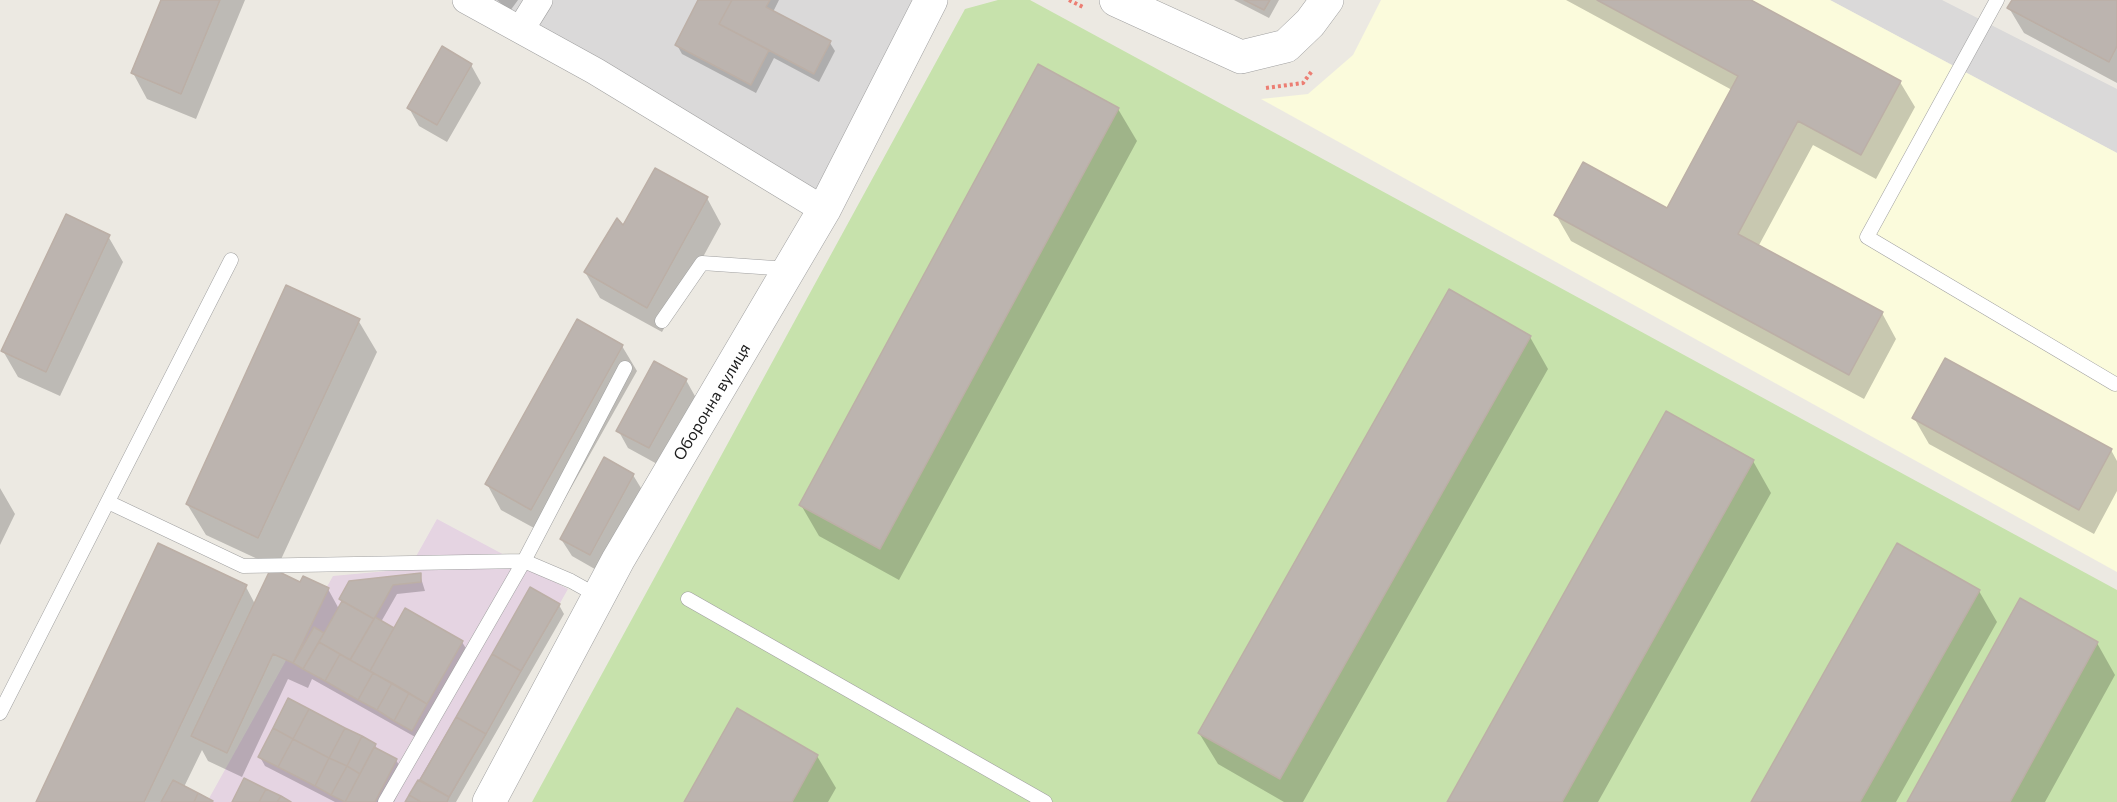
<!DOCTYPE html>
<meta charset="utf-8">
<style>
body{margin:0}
canvas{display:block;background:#ece9e2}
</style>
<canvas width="2117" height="802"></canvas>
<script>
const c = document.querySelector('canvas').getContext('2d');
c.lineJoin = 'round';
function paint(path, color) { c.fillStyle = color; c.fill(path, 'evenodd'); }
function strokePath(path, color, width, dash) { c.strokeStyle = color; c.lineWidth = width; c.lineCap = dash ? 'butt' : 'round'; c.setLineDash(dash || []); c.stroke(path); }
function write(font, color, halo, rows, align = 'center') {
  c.font = font + ' Commissioner,sans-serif'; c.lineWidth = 4.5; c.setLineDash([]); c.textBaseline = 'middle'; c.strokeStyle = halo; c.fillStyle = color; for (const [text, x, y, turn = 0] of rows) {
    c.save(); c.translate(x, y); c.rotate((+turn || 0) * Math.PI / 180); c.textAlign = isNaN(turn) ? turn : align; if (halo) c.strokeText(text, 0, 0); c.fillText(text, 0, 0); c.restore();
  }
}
paint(new Path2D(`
 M466,0h462l-104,210z
 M1830,0h112l175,89v64z`), '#dad9d9');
paint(new Path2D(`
 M437,519l131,70 -121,213h-240l126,-226 76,-7z`), '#e5d4e2');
paint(new Path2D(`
 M1381,0h449l287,153v419l-856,-473 47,-5 45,-39z`), '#fbfbdc');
paint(new Path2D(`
 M998,0h32l1087,590v212h-1585l433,-793z`), '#c7e2ac');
paint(new Path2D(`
 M162,0h83l-49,119 -49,-20 -14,-26z
 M497,0h21l-8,11z
 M700,0h79l-6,12 57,31 5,8 -16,31 -45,-24 -18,35 -74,-39 -5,-9z
 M1234,0h45l-10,18z
 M1566,0h182l152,82 15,25 -39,72 -63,-34 -55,102 124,66 14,26 -32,60 -293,-158 -15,-26 112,-5 64,-120z
 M2013,0h104v83l-93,-50 -15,-25z
 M471,65l10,18 -34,59 -28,-16 -10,-18z
 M1039,66l79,43 19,32 -238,439 -80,-44 -18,-31z
 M707,198l14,26 -59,108 -62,-34 -15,-26 39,-45z
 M108,236l15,26 -63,134 -42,-19 -15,-26z
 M358,320l19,32 -100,216 -71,-33 -19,-31z
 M1530,337l18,32 -245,433h-19l-66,-38 -19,-31z
 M622,346l15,25 -92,163 -44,-24 -14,-26z
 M686,380l10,18 -37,67 -31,-17 -10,-18z
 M1914,418l197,32 6,11v30l-23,43 -165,-90z
 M1753,461l18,32 -173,309h-150z
 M633,475l11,18 -44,79 -28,-16 -11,-17z
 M0,488l15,26 -15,31z
 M420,575l5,16 -28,3 -16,28 14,8 67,12 5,8 -50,88 -105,-59 -4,9 -20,-9 -46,98 -34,-16 -6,-11 -18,37 28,15h-175l209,-215 9,17 46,-20 27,5 11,20 4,-6 -3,-4z
 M531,589l28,16 5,9 -108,188h-50z
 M1979,591l18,31 -101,180h-143z
 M2097,643l18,32 -70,127h-136z
 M738,710l79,46 19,32 -8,14h-142z
 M375,745l3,6 18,9 10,17 -12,25h-59l-70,-36 -5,-9z`), '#0003');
const building = new Path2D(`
 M161,0h59l-39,94 -50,-21z
 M698,0h34l-13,24 50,26 -18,35 -76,-40z
 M732,0h38l-4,7 65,34 -17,33 -95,-50z
 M1244,0h26l-6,10z
 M1597,0h154l150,81 -40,74 -63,-34 -60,113 145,78 -34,63 -295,-160 29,-53 84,46 71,-132z
 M2012,0h105v46l-8,16 -102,-54z
 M442,46l30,18 -35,61 -30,-17z
 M1038,64l81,44 -239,441 -81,-44z
 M655,168l53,29 -61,111 -63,-36 33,-54 6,7z
 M66,214l44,21 -64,137 -45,-21z
 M286,285l74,34 -102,219 -72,-34z
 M1449,289l82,47 -251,443 -82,-46z
 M577,319l46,26 -92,165 -46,-26z
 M1945,358l167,91 -33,61 -167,-92z
 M654,361l33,18 -38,69 -33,-17z
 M1666,411l88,49 -192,342h-115z
 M604,457l30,17 -44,81 -30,-16z
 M158,543l89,42 -103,217h-108z
 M1897,543l83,47 -120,212h-109z
 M271,568l29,14 3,-6 26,12 -36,75 -20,-9 -46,99 -36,-17z
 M421,573v9l-28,3 -19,34 -35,-20 10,-18z
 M530,587l30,17 -39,67 -29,-17z
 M2020,598l78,44 -88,160h-103z
 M342,601l32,18 -24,41 -31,-18z
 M405,608l58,33 -36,63 -57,-33z
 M375,617l19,11 -24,43 -20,-11z
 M314,627l10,6 -21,36 -10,-6z
 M319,642l21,12 -15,27 -22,-12z
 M340,654l33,19 -15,27 -33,-19z
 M492,654l29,17 -35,63 -30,-17z
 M373,673l19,10 -15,27 -19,-10z
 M392,683l17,10 -15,28 -17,-11z
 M409,693l18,11 -15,27 -18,-10z
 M288,698l21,11 -16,30 -20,-11z
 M737,708l81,47 -26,47h-108z
 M309,709l36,19 -16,30 -36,-19z
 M456,717l30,17 -37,63 -29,-17z
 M273,728l20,11 -15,28 -20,-10z
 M345,728l17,8 -15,30 -18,-8z
 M362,736l14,8 -16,30 -13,-8z
 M293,739l36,19 -14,28 -37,-19z
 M374,747l23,12 -22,43h-30z
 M329,758l18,8 -16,29 -16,-9z
 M347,766l13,8 -15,28 -14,-7z
 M244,778l22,11 -7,13h-27z
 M173,780l25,13 -4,9h-33z
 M418,780l31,17 -2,5h-26l-12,-7z
 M266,789l15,7 -4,6h-18z
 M198,793l15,8 -1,1h-18z
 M409,795l12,7h-16z
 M281,796l10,6h-14z`);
paint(building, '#bcb4af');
strokePath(building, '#bcafa6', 1.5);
const service = new Path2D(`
 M1997,0l-130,237 248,147
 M662,321l40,-58 87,6
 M108,502l135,64 281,-5 47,20 27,15
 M688,599l357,203
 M0,713l231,-453
 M385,802l139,-241 101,-193`);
const minor = new Path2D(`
 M466,0l129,71 229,139
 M521,29l18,-29`);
const tertiary = new Path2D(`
 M1116,0l125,57 45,-11 24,-23 17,-23
 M489,802l129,-242 206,-350 107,-210`);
strokePath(service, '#a0a0a0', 15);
strokePath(minor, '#a0a0a0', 28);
strokePath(tertiary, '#a0a0a0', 34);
strokePath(new Path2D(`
 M1069,0l16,8
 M1266,88l37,-5 9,-12`), '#ec7e73', 4, [3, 3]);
strokePath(service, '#fff', 14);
strokePath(minor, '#fff', 27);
strokePath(tertiary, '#fff', 33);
write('16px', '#1c1c1c', '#fff', [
 ["Оборонна вулиця",712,402,-59]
]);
</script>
